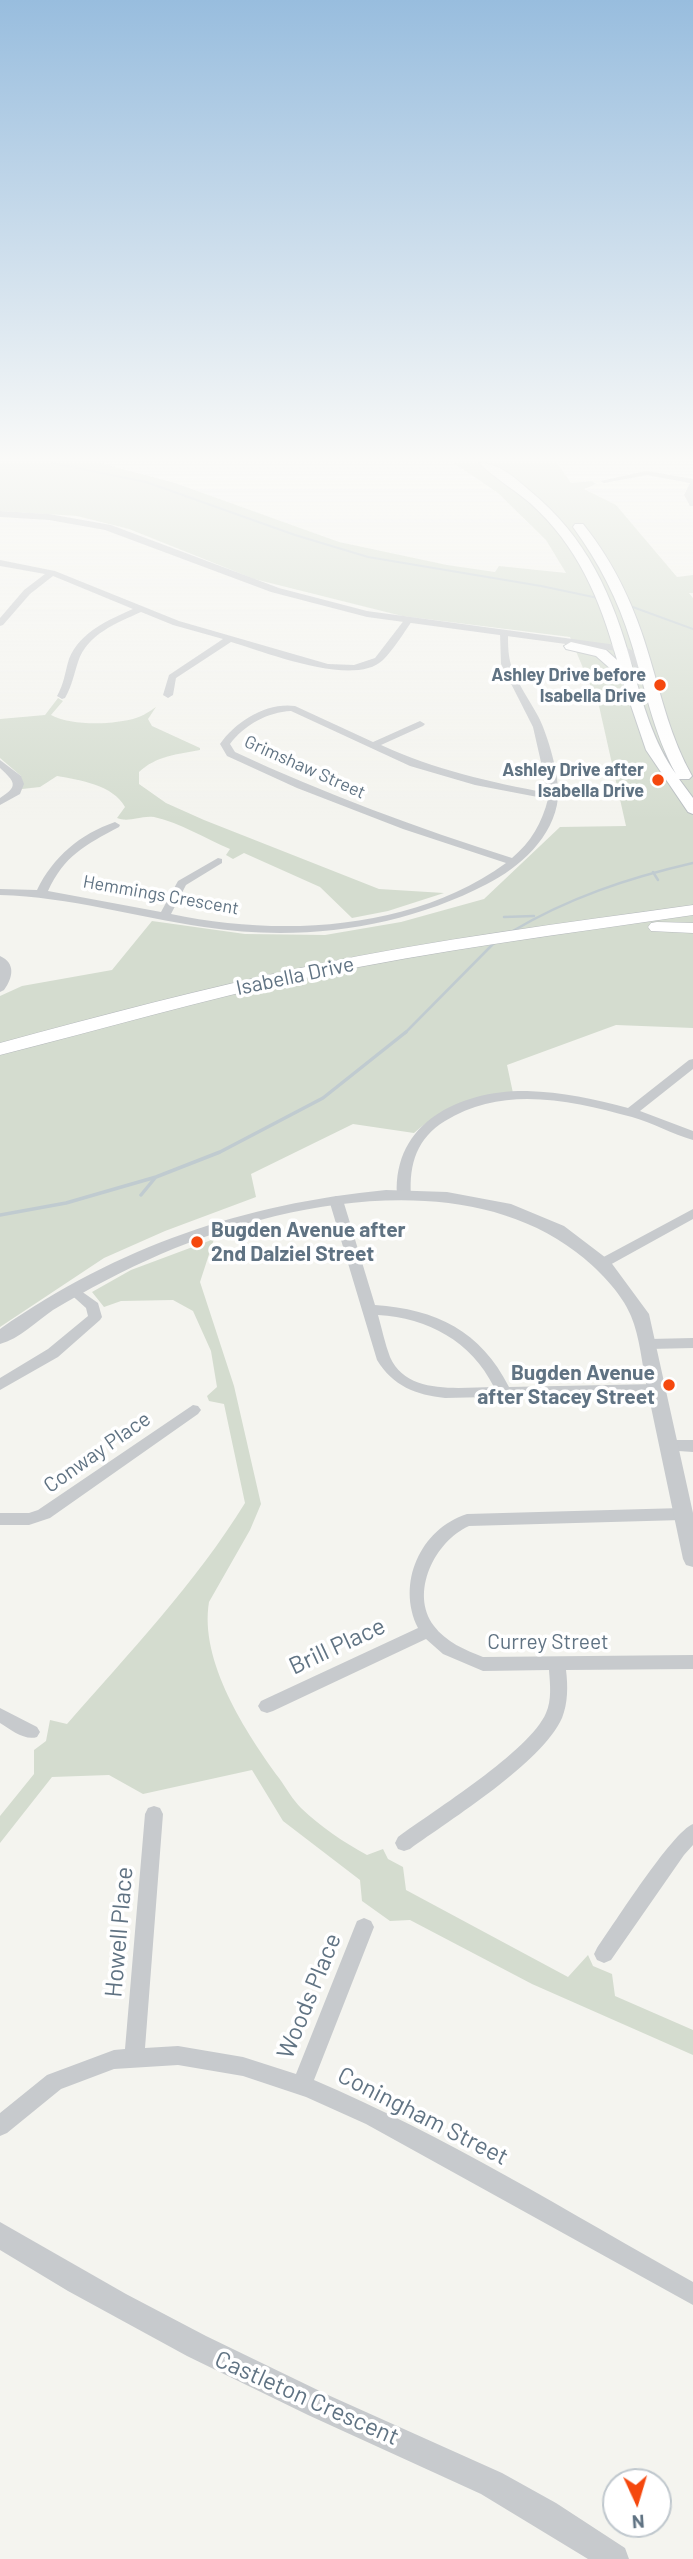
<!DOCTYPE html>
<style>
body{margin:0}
#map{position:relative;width:693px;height:2559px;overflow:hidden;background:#f4f4ef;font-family:Barlow,sans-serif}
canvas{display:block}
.north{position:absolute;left:602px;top:2468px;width:70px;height:70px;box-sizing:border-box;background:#fff;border:2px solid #bfc7cd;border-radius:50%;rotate:176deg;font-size:19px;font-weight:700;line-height:28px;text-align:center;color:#607383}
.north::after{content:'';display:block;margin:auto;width:24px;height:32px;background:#f5480e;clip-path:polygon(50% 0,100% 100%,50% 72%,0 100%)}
</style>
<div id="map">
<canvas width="693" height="2559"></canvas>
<div class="north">N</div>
</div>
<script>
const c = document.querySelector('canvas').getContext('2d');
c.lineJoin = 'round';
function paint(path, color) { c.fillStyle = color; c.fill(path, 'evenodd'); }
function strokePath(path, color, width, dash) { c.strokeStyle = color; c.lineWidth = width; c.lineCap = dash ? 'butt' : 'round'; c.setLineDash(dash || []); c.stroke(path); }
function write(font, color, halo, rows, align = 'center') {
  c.font = font + ' Barlow,sans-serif'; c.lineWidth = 7; c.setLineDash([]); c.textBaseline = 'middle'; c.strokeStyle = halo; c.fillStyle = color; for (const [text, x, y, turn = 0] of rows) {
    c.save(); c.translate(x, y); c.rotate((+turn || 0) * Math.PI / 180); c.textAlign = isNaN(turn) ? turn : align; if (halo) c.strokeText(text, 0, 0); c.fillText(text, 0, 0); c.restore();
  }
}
paint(new Path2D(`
 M0,463h100l75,20 164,59 108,23 48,7 4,-6 67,7 -20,-33 -48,-47 -44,-30h103l14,20 21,-2 4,3 -12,5 32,16 61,72 16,-2v18h-4l4,5v430l-77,-3 -109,40 6,28c-42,9 -65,11 -99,40l-61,-9 -102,50 5,23 -91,34 -61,27 -104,69v-331l22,-10 90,-16 40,-49 93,13 80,1 76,-13 83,-23 76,-72 66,-1 -27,-120 -29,-69 -168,-21 -148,-37 -125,-50 -52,-13 -77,-5z
 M58,698l5,3 -12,14c20,11 63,10 85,3 7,-2 14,-7 20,-11l-8,12 4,7 48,22v2c-22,4 -44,6 -61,22v12l27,19 38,17 175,69 65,4 -56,18 -36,7 -32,-31 -76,-34 -11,6 -7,-4 4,-6c-24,-10 -51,-27 -76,-32 -13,-2 -25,6 -37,1l8,-11c-12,-22 -45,-27 -68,-31l-17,11 -18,2 -1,-13 -21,-18v-39l45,-4z
 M214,1239l-14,43 34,104 27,118 -11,26 -41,72c-10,59 37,131 70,176 7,10 14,22 22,30 20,19 42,34 66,47l16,-6 5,10 15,8 3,23 162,87 20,-22 5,11 19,8 3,22 78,34v25l-161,-71 -122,-64 -20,1 -28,-20 -2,-21 -77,-59 -31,-51 -109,24 -34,-19 -57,2 -52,66v-27l34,-42v-24l12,-9 4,-21 17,4c62,-71 128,-140 178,-221l-21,-99 -15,-3 -2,-5 10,-9 -6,-36 -18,-40 -20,-11 -52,1 -17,6 -12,-15 39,-22z`), '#d4dccf');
strokePath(new Path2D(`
 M52,463l94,19 149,53 73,22 173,29 57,12
 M630,606l63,23`), '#c0cbd0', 2);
strokePath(new Path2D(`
 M653,872l5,8
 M504,917l30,-1
 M511,932c57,-34 117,-54 182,-69
 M405,1033l90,-91`), '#c0cbd0', 2.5);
strokePath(new Path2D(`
 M141,1195l14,-17
 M0,1215l66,-12 90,-26 64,-25 103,-54 83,-66`), '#c0cbd0', 3.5);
const secondary = new Path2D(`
 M479,463c20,0 35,14 50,27 58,47 84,106 103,176 11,38 21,76 44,108 -23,-41 -31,-88 -45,-132 -13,-43 -32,-79 -58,-115l2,-3h8c33,41 53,86 67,135 12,40 21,80 42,117l-3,3h-10l14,19v16l-5,-2 -42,-62 -24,-71 -26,-23 -30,-7 -2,-3 7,-4 35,8 11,10c-17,-61 -39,-114 -87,-157 -16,-14 -36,-25 -51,-40z`);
const primary = new Path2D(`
 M693,905v10c-128,19 -257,35 -383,62 -105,22 -207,52 -310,78v-12c103,-28 205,-55 310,-77 126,-27 255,-43 383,-61z
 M657,922l36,1v10l-42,-2 -3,-4 3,-4z`);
strokePath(secondary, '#b7bcc0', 2);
strokePath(primary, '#b7bbbe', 1);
paint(new Path2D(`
 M647,471l46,8v27h-3l-6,-11 6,-12 -43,-8 -43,8 -4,-2z
 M0,560l55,11 124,50 149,43 26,1 21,-7 30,-39 7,2c-9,13 -18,28 -29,39 -29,28 -118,-8 -152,-18l-55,36 -3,17 -5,3 -5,-3 6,-20 54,-36 -50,-14 -32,-13c-24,11 -54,22 -63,50 -4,12 -6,24 -13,36l-3,1 -5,-3c7,-12 8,-24 12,-37 11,-27 39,-39 64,-50l-80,-33 -23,18 -27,31 -3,1v-8l24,-28 21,-16 -45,-8z
 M504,630l4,3c0,11 0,21 3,32 6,18 18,34 27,51 10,19 22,61 20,82 -4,39 -39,70 -71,86 -87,45 -187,58 -283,43 -69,-10 -134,-30 -204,-32v-6l37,1c16,-33 43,-56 78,-68l5,3 -1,2c-34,18 -55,29 -71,64l113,21 17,-31 40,-23 4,1v4l-36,22 -15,29c110,23 241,17 335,-51l-103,-34 -106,-41 -70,-32 -7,-12c16,-23 47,-42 75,-38l78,36 47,-21 5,3 -2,2 -42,19c54,25 109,37 167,48l-15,-66 -32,-63 -1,-31zM291,711l119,55 65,19 73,14c-6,24 -17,43 -36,59 -95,-30 -187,-64 -277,-106l-5,-8c14,-19 38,-32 61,-33z
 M0,760l21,16 3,8 -4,10 -20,11v-7c19,-12 15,-16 0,-30z
 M0,956c16,7 13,22 4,34l-4,2z
 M693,1059v10l-53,42 53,20v9c-21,-6 -40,-17 -61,-23 -62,-17 -129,-32 -187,4 -28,17 -36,43 -34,74l-7,4 -7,-4c-4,-74 65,-105 130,-104 35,1 68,8 101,17l61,-48z
 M336,1196l7,4 32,105c61,4 106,26 134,82l148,-3 5,1 2,4 -2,4 -217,5c-29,-3 -52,-12 -68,-38l-48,-160zM378,1315c50,3 93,26 116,72 -33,0 -87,9 -104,-30 -5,-13 -8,-28 -12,-42z
 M693,1209v10l-85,47 -5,2 -7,-5 2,-3z
 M74,1286l24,17 4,14 -2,3 -42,37 -58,33v-12l48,-29 40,-33 -2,-8 -19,-17z
 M693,1338v10l-44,1 -7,-5 7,-5z
 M193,1405l5,1 3,4 -3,4 -148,104 -21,7h-29v-12h29l9,-3z
 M669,1440h24v12l-29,-2 -3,-4 3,-4z
 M682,1508l6,2 2,4 -2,4 -6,2 -213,6c-34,15 -60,67 -35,100 12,16 31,24 49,31l210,-2v14l-127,1c2,16 2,33 -4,48 -20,45 -111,101 -152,131l-6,2 -6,-2 -3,-6 3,-6c35,-26 132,-86 148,-124 6,-13 4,-29 3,-43l-66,1 -40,-17 -17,-15 -153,72 -6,2 -6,-2 -3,-5 3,-5 157,-73c-22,-44 2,-99 49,-114z
 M0,1708l37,19 3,5 -3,5c-12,4 -26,-7 -37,-14z
 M154,1806l6,2 3,6 -18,234 33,-2 65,11 53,17 61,-153 7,-3 7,3 3,6 -60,153c132,56 254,132 379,202v23l-327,-181 -60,-27 -63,-21 -65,-11 -64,4 -53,20 -54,44 -7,3v-23l47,-38 67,-25 11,-1 20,-235 3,-6z
 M693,1824v21l-9,10 -73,105 -7,3 -7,-3 -3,-6 3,-6c17,-24 75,-116 96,-124z`), '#c7cacd');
paint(new Path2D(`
 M0,511l49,3 62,11 168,63 88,23 257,35 11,6 21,31 -10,2 -19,-29 -10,-5 -250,-34 -96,-25 -166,-62 -56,-10 -49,-3z
 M386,1190l61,2 64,12 53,22 46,35 39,53 44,199v54l-7,-2 -3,-6c-12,-57 -24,-114 -36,-171 -5,-23 -7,-51 -16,-72 -9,-23 -35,-49 -55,-64 -113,-86 -293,-50 -415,2 -37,16 -73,35 -108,56 -16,11 -34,29 -53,34v-15c119,-83 243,-125 386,-139z
 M0,2222l126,72 80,42 122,59 174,78 54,30 69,45 4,11h-41l-107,-65 -173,-79 -121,-59 -119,-65 -68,-41z`), '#c7cacd');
paint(secondary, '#fff');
paint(primary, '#fff');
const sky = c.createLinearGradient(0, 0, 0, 821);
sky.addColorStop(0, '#98bdde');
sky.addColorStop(0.56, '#fafaf8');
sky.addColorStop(1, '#fafaf800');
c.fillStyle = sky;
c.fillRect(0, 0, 693, 821);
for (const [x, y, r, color] of [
 [660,685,7,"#f5480e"],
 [658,780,7,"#f5480e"],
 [197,1242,7,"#f5480e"],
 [669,1385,7,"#f5480e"]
]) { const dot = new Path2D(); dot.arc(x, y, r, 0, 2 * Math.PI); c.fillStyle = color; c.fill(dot); strokePath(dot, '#fff', 2.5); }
write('bold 18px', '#607383', '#fff', [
 ["Ashley Drive before",646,675],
 ["Isabella Drive",646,696],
 ["Ashley Drive after",644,770],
 ["Isabella Drive",644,791]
], 'right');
write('18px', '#607383', '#fff', [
 ["Grimshaw Street",305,767,24],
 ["Hemmings Crescent",161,895,10]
]);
write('21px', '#607383', '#fff', [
 ["Isabella Drive",295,976,-12],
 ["Conway Place",97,1452,-35],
 ["Currey Street",548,1642]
]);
write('bold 21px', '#607383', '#fff', [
 ["Bugden Avenue after",211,1230],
 ["2nd Dalziel Street",211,1254],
 ["Bugden Avenue",655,1373,"right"],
 ["after Stacey Street",655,1397,"right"]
], 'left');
write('24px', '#607383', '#fff', [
 ["Brill Place",337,1646,-25],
 ["Howell Place",119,1932,-85],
 ["Woods Place",309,1996,-68],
 ["Coningham Street",423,2116,27],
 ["Castleton Crescent",307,2398,24]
]);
</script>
